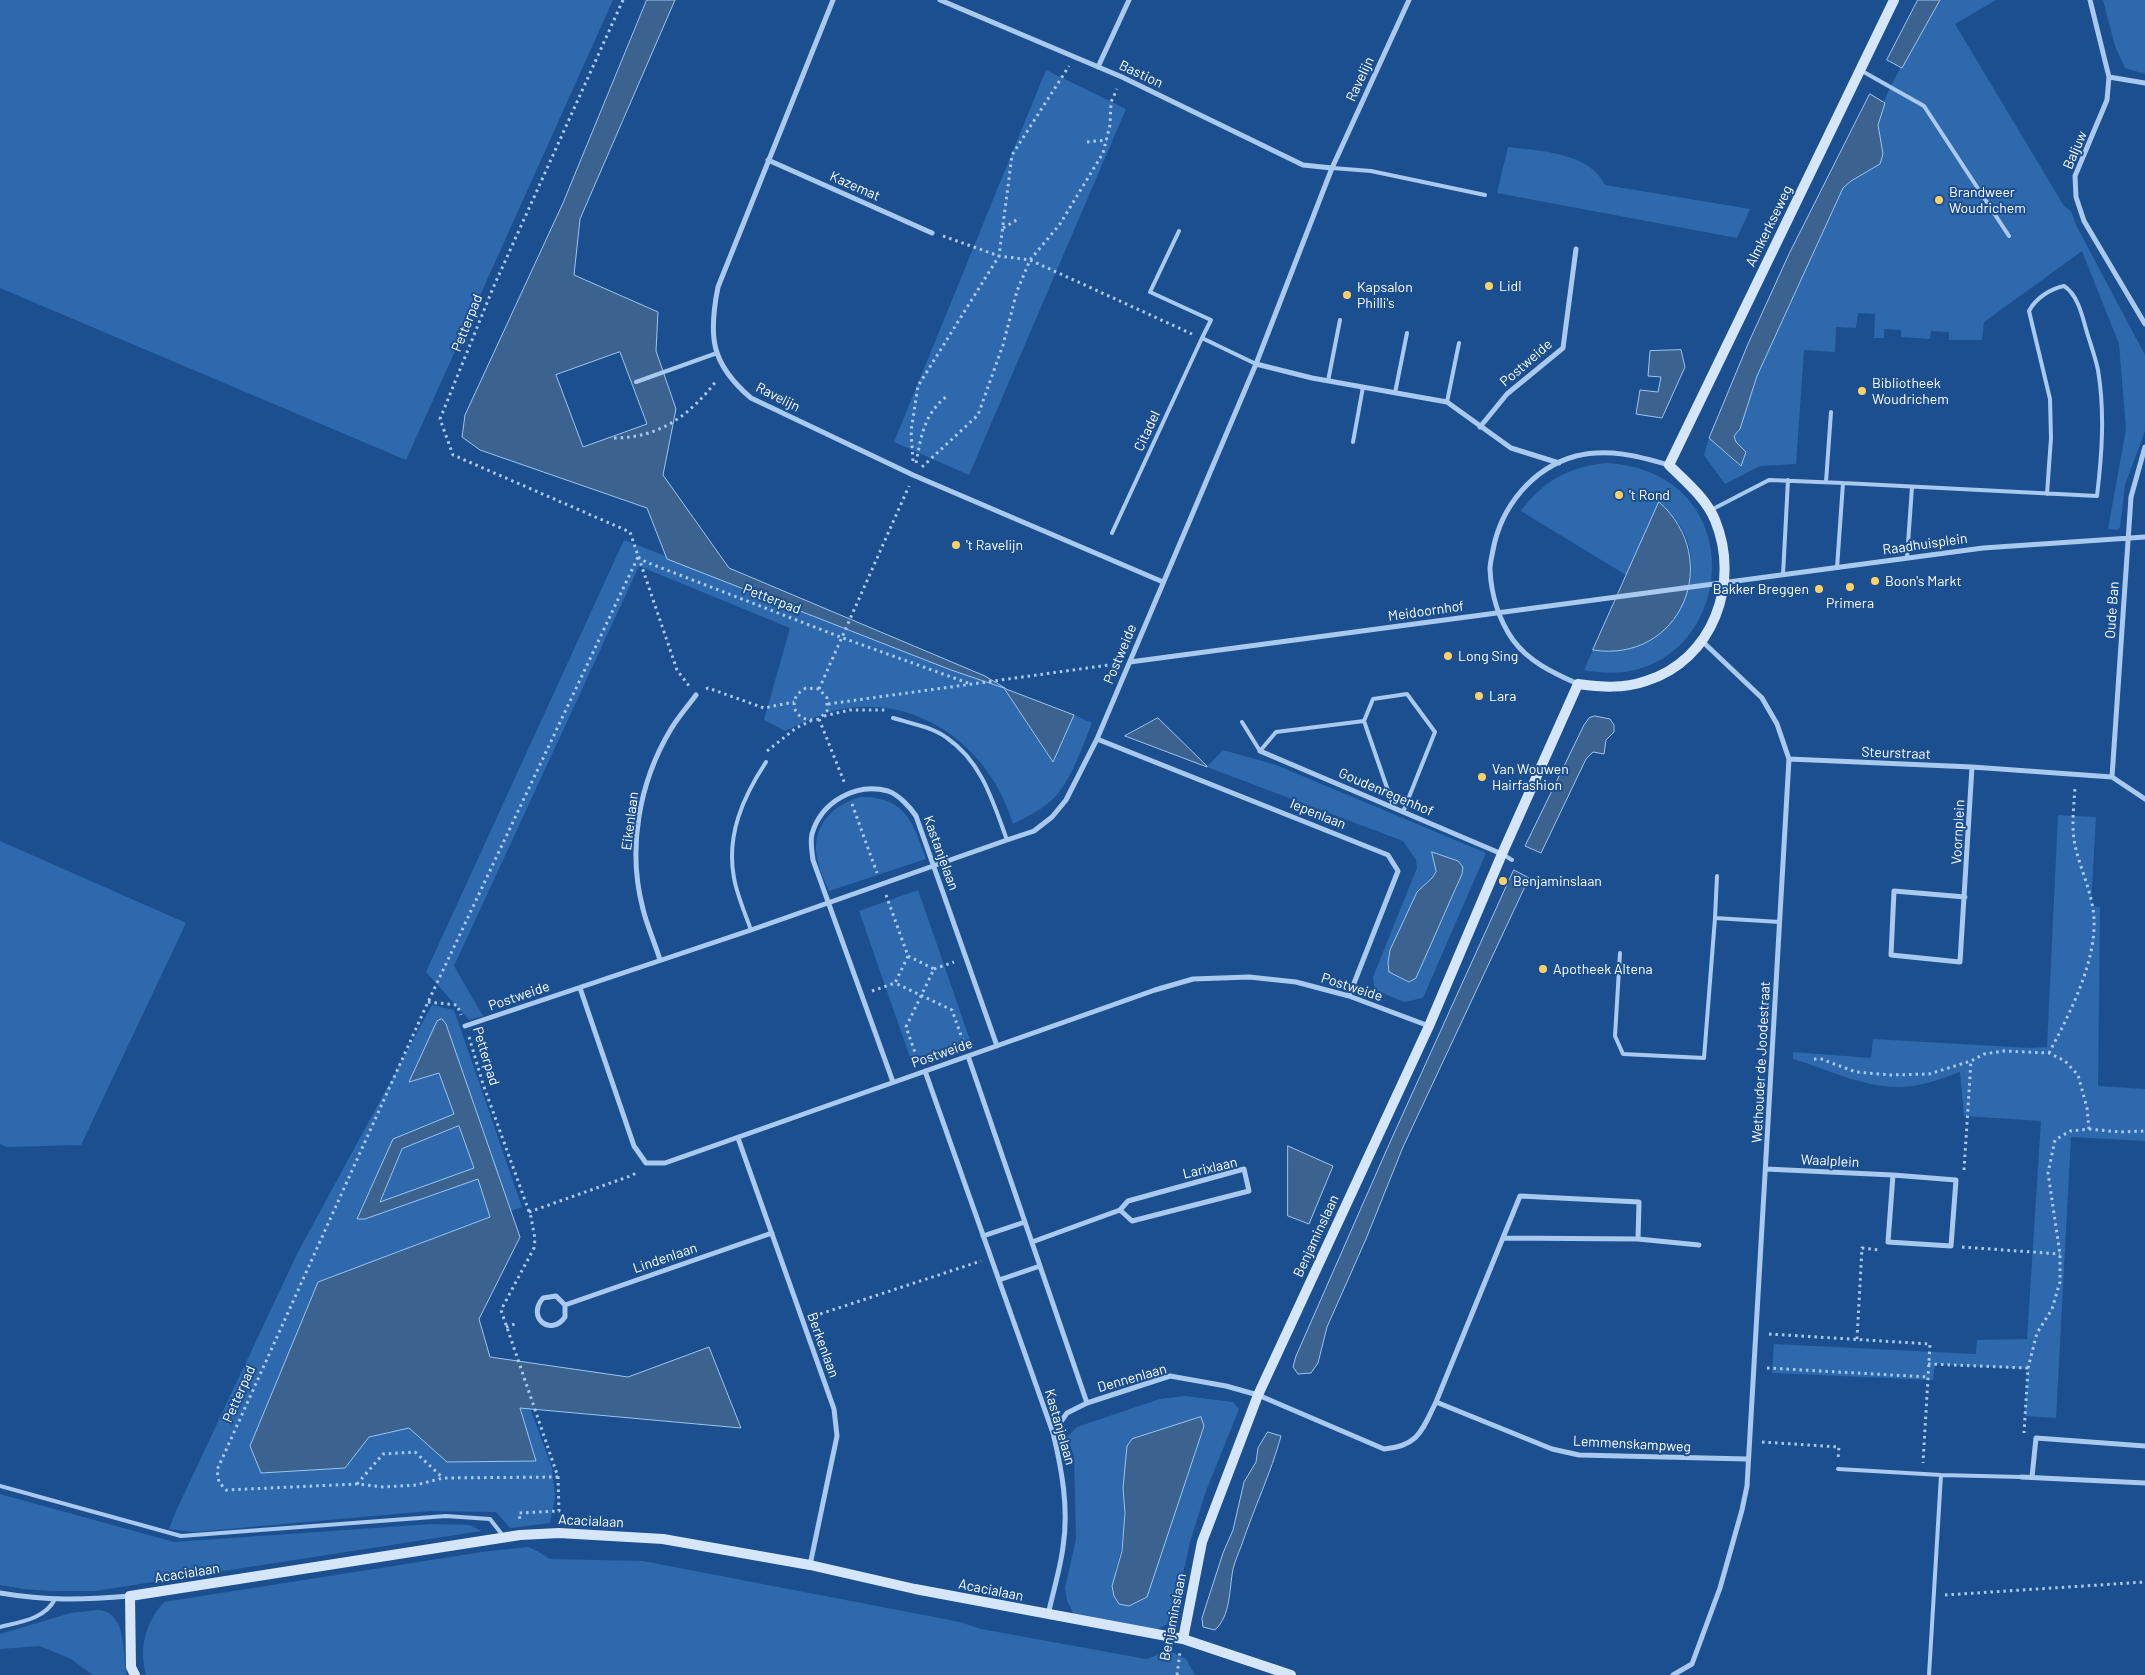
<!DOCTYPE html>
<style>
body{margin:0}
canvas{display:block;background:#1b4f8f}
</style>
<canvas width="2145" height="1675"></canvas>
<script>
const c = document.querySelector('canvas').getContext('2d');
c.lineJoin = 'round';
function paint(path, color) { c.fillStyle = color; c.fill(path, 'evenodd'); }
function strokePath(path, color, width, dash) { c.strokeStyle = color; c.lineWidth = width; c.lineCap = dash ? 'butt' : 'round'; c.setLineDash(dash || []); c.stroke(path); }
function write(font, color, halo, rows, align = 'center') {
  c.font = font + ' Barlow,sans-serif'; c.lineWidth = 4; c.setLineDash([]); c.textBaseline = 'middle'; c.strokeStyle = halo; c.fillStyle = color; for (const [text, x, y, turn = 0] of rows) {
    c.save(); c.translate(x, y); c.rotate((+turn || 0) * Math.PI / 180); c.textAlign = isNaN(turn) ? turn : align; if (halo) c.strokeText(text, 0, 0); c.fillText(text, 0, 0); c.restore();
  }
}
paint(new Path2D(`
 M0,0h613l-207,460 -406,-172z
 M1940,0h56l-41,24 109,182 7,5 5,14 69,130v76l-20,54 -5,42 -3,3 -9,-1 18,-100 -7,-85 -37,-93 -98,71 -2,18h-33v-8l-18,-1 -1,8 -29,-2v-7l-17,-1v9h-10l1,-24 -17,-1 -2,15 -20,-1 -1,25 -31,-2 -8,114 -36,2 -35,18 -21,-29 5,-17 31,28 -6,-30 6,-7 17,-53 86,-188 8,-7 29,-17c4,-14 -3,-25 -2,-39 1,-28 47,-98 62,-125z
 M2103,0h42v74l-20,-6 -10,-22z
 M1046,70l80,39 -157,366 -75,-33z
 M1508,147c32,4 81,5 97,38l145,24 -13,29 -240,-45z
 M1606,463c161,9 127,237 -22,207l9,-20c85,13 135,-95 66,-147l-33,72 -105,-64c22,-30 48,-44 85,-48z
 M624,540l380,148 49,74 21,-47 18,8c-10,24 -19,53 -36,73 -11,12 -29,21 -43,28 -22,-75 -92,-129 -171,-115 -19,3 -39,14 -57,22l-21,-11 26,-92 -151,-62 -185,400 29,50 -14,4 -43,-48z
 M1223,750l53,15 210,88 -63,145 -19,4 -26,-11 -4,-5 -1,-9 44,-109 -1,-8 -13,-19 -196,-74zM1432,852l31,15 -1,7 -46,104 6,-88 14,-18z
 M862,797c44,0 51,26 64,62l-97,32c-4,-10 -10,-21 -12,-33 -6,-31 16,-55 45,-61z
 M2058,815l38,2 -5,89 9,1 -2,179 47,3v52l-74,-4 -15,281 -31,-2 3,-47 -93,-5 -2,16 -161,-7 2,-29 202,10 1,-14 50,-1 14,-218 -77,-5 -4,-44c-12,4 -24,9 -37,12 -47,11 -86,-12 -130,-25v-7l78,6 2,-19 157,9 17,-1z
 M0,841l186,82 -105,222 -74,2 -7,-3z
 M918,890l52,150 -59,20 -52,-149z
 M432,1005l22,5 68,197 -11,4 -67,-191 -35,62 30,-9 15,41 -61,25 -28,80 113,-40 12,38 -172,65 27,186 24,-31 40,-9 38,34 89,-2 -16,-52h10l22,60 3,29 -5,26 -40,5 -14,-16 -66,-1 -236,21 -25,-3 7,-18 121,-257z
 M459,1126l15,42 -94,35 22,-54z
 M1185,1396l48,6 6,7 -33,82 -16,51 -17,77 -5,5 -13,6 -81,-16 -7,-13 -2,-13 11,-49 -2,-83 -7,-19 10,-10 83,-28zM1201,1418l3,9 -57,170 -18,9 -14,-35c10,-28 10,-53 8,-83z
 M0,1494l174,48 257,-18 39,1 11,6 -386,60h-43l-28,-2 -24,-4z
 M528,1547l9,4 13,8 93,2 317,61 21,7 165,30 24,-8 16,8 9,16h-1049c-7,-27 -1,-52 18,-73l318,-50z
 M98,1610c30,2 24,45 29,65h-34l-22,-16 -31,-13 -40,3v-15l71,-21z`), '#2e69ad');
const water = new Path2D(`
 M647,0h28l-95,219 -6,56 84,37 -2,39 20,58 -13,66 66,93 256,108 20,12 1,1 68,26 -21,47 -49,-74 -53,-18 -284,-111 -20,-51 -167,-58 -18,-13 3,-22 98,-212zM620,352l27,72 -64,23 -27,-72z
 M1918,0h22l-38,68 -15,-8z
 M1870,94l15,9 -7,22 5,29 -3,10 -29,17 -8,7 -86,188 -17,53 -6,7 2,6 10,10 -5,14 -32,-28 39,-94 41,-90z
 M1681,350l4,17 -23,51 -26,-4 4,-24 18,2 3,-15 -13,-1 2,-25z
 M1659,502c66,58 21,162 -66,148z
 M1595,716l15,3 4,6v7l-8,8 -2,14 -11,-2 -7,7 -45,94 -16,-7 59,-121 5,-7z
 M1158,718l49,48v1l-82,-31z
 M1432,852l26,9 5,6 -1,7 -46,104 -7,4 -20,-10 -1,-9 2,-13 27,-58 15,-14 4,-6z
 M1514,870l15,8 -126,269 -37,92 -39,88 -9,36 -7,10 -13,1 -5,-7 3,-11 91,-207z
 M442,1019l4,5 74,213 -41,82 11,38 138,20 81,-30 32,81 -221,-20 16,53 -89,1 -38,-34 -40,9 -24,31 -84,5 -11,-27 68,-164 172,-65 -12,-38 -113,40h-8l36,-80 61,-25 -15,-41 -30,9 28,-61zM459,1126l15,42 -94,34 22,-53z
 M1288,1146l45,20 -24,58 -21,-8z
 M1201,1417l3,9 -57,171 -18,9 -10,-2 -5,-8 -2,-10 10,-35 3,-38 -2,-25 4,-42 5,-7z
 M1268,1432l13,4c-10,37 -27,72 -39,108 -3,8 -7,17 -9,25 -4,21 -2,46 -18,61l-12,-3 -1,-9 21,-65 10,-23 11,-48 12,-20 2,-14z`);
paint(water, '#3c6290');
strokePath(water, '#9cc4f0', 1);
strokePath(new Path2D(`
 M623,0l-130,288 -53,131 13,36 177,77 47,138 12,16
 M1087,142l20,-2
 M1003,228l17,-10
 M943,236l56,20 31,4 162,74
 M614,438c46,0 76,-23 103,-58
 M913,461l-2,-30 7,-45 81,-130 13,-101 57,-89
 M916,463c5,-26 8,-49 30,-66
 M922,467l56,-52 25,-70 14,-54 13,-31 30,-36 43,-71 7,-28 1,-23 6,-13
 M638,557l8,5 197,76 125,45
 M706,689l2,-1 56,20 30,-6
 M819,689l90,-203
 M828,704l288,-40
 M824,716l26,-6h35
 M819,719c-24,6 -35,-20 -13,-31l13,1 8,9v13l-8,8 26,65
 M767,751l29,-23 15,-7
 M852,804l25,69
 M886,895l22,61 -13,27 57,27 12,34
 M908,956l26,13 -28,58 12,34
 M934,969l20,-7
 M872,991l23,-8
 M428,1002l29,3 4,10
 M469,1037l14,47 48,133 4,22 -1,9 -33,62 57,167 1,34 -40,2 1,7
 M2049,1053c20,-38 47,-90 45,-134 -1,-25 -14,-50 -19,-74 -4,-19 -1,-39 0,-58
 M1814,1059h7l35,13 35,3 38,-1 42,-13 13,-7 20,-3 45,2 16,8 13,14 9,33 2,21 -19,2 -15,9 -7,33 12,81v28l-8,27 -15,24 -9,35 -4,65
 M2089,1129l30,3 26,-1
 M1964,1170l7,-109
 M529,1212l104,-37 5,-4
 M1962,1247l98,7
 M814,1316l167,-55
 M506,1327l9,-3
 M1769,1334l161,10 -7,119
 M1857,1339l5,-91 17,2
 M1928,1364l100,4
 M1767,1368l161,9
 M1762,1442l77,5 -1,12
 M558,1477l-115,1 -27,7 -33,2 -26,-3 -131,6 -7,-8 -2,-12 211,-468 210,-445
 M357,1484l26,-30 32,-2 27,25
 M1945,1595l200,-13
 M1177,1675l3,-23`), '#a9c9ee', 3, [2.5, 4]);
strokePath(new Path2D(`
 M1862,71l62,35 85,130
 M1332,168l39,3 114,24
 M1179,231l-29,61 61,28 -9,18 54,26
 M1328,381l12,-61
 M636,382l81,-29
 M1395,393l12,-60
 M1447,402l12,-59
 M1353,442l10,-55
 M1826,482l5,-70
 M1711,510l58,-30 74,3 254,13c5,-42 8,-84 1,-126 -3,-14 -8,-27 -12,-41 -4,-15 -9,-35 -22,-43 -14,3 -28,12 -35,25l21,88 1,39 -4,56
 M1112,533l90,-195
 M1907,558l5,-71
 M1837,568l6,-85
 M1783,575l5,-95
 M893,718c17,5 39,9 54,20 35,24 46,64 60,102
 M1364,721l30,87
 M1242,722l18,29 16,-19 88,-11 9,-22 34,-5 28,38 -32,80
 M1504,855l8,5
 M1715,918l2,-42
 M751,930c-6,-17 -14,-35 -17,-52 -8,-43 9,-81 32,-116
 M1620,953l-5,83 8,18 81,4 11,-140 65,4
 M1838,1469l103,6
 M0,1486l181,50 265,-20 44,3 14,18
 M0,1627c20,-5 45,-8 55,-28
 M1929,1675l12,-200 80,2`), '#a9c9ee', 4);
strokePath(new Path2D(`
 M833,0l-115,287c-10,50 -7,77 33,111l162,77 250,107
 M940,0l182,77 181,88 29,3
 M2090,0l19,77 -2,23 -32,76 1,21 8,24 61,103
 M1098,67l31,-67
 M2109,77l36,6
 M768,160l164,73
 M1256,364l56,14 135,24 64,46 48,15
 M1480,427l27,-33 56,-46 13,-99
 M1702,641l60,57 15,26 12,35 183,8 140,10 33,22
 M1130,662l853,-114 162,-11
 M1578,684c-24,-11 -49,-22 -65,-44 -14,-20 -22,-46 -23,-71 0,-6 2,-13 3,-19 8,-43 39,-82 83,-94 32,-8 62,0 93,9
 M1097,739l291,116 10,16 -49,125
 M1260,751l242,103
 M2112,777l19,-280 14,-50
 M1965,897l-71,-6 -3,64 69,7 12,-195
 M660,960c-5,-17 -13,-34 -17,-51 -16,-60 -4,-127 28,-180 7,-12 17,-23 25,-34
 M580,988l54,158 12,17h19l490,-173 38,-11 56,-2 47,5 53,14 80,30
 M465,1026l286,-96 256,-90 27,-9 18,-14 14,-17 31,-61 159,-375 76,-196 77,-168
 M968,1056l119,347
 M925,1071l128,362c9,37 16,76 10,114 -3,23 -10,45 -15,68
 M893,1082l-80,-222c-1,-8 -3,-18 -1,-26 9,-32 44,-52 76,-43 11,4 22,16 28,25l81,230
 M738,1138l96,271 3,27 -27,129
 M1766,1169l127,6 -5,67 63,4 5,-66 -63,-5
 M983,1236l42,-14
 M1503,1238l135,1 61,6
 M1032,1242l88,-32 12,11 117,-30 -5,-22 -116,32 -8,9
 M999,1280l41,-14
 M565,1305l-9,-9 -13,2c-17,20 8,39 22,19v-12l207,-72
 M1436,1402l116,47 27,6 168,4
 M1053,1433l14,-20 20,-10 83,-27 56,10 32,9 126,54c35,-3 38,-19 52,-47l84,-206 119,6 -1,37
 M2021,1477l124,6
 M2032,1477l4,-39 109,8
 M0,1593c47,8 83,7 130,3
 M1673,1675l19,-11 28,-76 22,-78 5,-24 42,-727`), '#a9c9ee', 5);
strokePath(new Path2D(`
 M1183,1639l19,-97 56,-147 171,-369 73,-172 76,-170c23,3 45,5 68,-3 67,-21 95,-98 69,-161 -9,-22 -30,-39 -46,-55l225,-465
 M135,1675l-4,-8 -1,-71 390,-61 39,-2 104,6 147,26 105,24 268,50 108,36`), '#d6e6fa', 10);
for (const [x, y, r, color] of [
 [1939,200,5,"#ffd166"],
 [1489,286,5,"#ffd166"],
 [1347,295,5,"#ffd166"],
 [1862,391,5,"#ffd166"],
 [1619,495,5,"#ffd166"],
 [956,545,5,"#ffd166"],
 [1875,581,5,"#ffd166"],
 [1850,587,5,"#ffd166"],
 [1819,589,5,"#ffd166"],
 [1448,656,5,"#ffd166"],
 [1479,696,5,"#ffd166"],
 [1482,777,5,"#ffd166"],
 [1503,881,5,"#ffd166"],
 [1543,969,5,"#ffd166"]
]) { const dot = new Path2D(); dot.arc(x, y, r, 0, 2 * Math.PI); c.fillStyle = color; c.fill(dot); strokePath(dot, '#1b4f8f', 2); }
write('14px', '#fff', '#1b4f8f', [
 ["Bastion",1141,74,25],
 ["Ravelijn",1360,79,-65],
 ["Baljuw",2075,150,-67],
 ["Kazemat",855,186,24],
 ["Almkerkseweg",1769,226,-64],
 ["Petterpad",467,323,-68],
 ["Postweide",1526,363,-41],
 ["Ravelijn",778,397,27],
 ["Citadel",1147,431,-65],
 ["Raadhuisplein",1925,544,-8],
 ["Petterpad",772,599,21],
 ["Oude Ban",2112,610,-86],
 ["Meidoornhof",1426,611,-8],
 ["Postweide",1120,654,-67],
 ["Steurstraat",1896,753,2],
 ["Goudenregenhof",1386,792,23],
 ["Iepenlaan",1318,814,22],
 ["Eikenlaan",630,821,-83],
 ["Voornplein",1958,832,-87],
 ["Kastanjelaan",941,853,70],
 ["Postweide",1352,987,18],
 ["Postweide",519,996,-19],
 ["Postweide",942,1053,-19],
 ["Petterpad",486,1056,73],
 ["Wethouder de Joodestraat",1761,1062,-87],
 ["Waalplein",1830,1161,3],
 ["Larixlaan",1210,1168,-13],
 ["Benjaminslaan",1316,1236,-65],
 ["Lindenlaan",665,1258,-19],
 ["Berkenlaan",823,1345,70],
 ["Dennenlaan",1132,1378,-16],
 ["Petterpad",239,1394,-66],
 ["Kastanjelaan",1060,1427,74],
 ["Lemmenskampweg",1632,1444,3],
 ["Acacialaan",591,1521,3],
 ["Acacialaan",187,1573,-9],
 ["Acacialaan",991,1590,11],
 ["Benjaminslaan",1173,1617,-79]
]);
write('14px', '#fff', '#1b4f8f', [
 ["Brandweer",1949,192],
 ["Woudrichem",1949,208],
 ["Lidl",1499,286],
 ["Kapsalon",1357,287],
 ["Philli's",1357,303],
 ["Bibliotheek",1872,383],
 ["Woudrichem",1872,399],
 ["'t Rond",1629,495],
 ["'t Ravelijn",966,545],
 ["Boon's Markt",1885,581],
 ["Bakker Breggen",1809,589,"right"],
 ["Primera",1850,603,"center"],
 ["Long Sing",1458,656],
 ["Lara",1489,696],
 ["Van Wouwen",1492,769],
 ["Hairfashion",1492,785],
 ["Benjaminslaan",1513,881],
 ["Apotheek Altena",1553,969]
], 'left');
</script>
